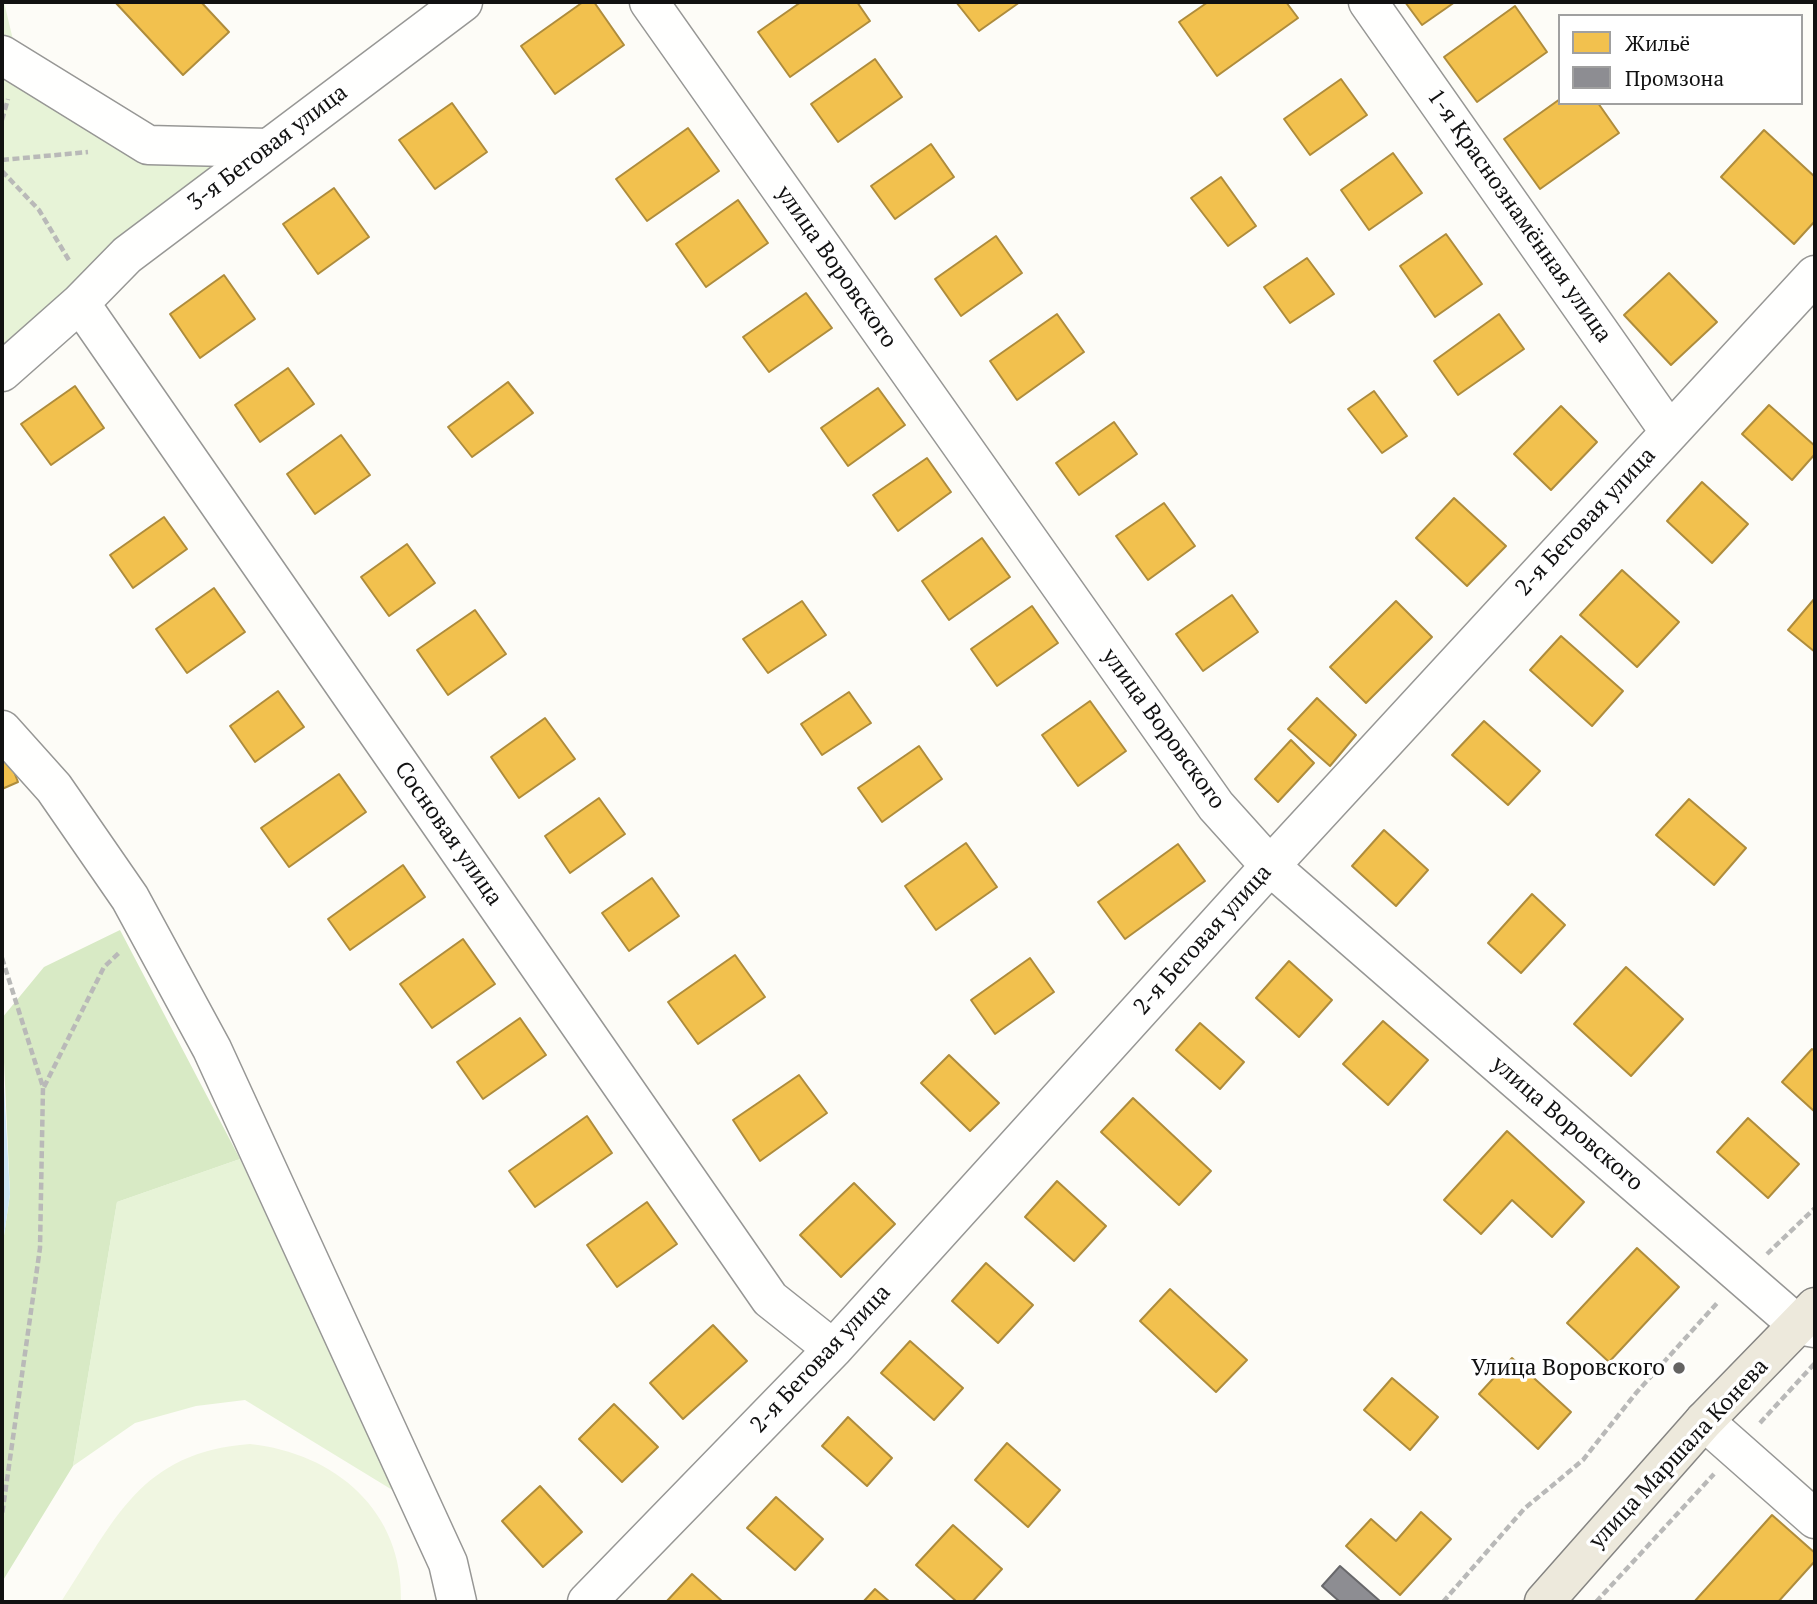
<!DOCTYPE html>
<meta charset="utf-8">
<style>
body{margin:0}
#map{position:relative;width:1817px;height:1604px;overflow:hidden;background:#fdfcf7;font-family:"PT Serif",serif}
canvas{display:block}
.frame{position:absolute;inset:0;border:4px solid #111;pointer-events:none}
.legend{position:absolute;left:1558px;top:14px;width:245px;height:91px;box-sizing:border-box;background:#fff;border:2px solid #a0a0a0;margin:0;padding:9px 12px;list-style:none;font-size:21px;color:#111}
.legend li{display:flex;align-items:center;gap:14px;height:35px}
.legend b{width:35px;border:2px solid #a0a0a0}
</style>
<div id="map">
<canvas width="1817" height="1604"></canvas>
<div class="frame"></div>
<ul class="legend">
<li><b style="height:19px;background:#f2c14e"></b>Жильё</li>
<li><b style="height:19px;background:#8d8d92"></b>Промзона</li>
</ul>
</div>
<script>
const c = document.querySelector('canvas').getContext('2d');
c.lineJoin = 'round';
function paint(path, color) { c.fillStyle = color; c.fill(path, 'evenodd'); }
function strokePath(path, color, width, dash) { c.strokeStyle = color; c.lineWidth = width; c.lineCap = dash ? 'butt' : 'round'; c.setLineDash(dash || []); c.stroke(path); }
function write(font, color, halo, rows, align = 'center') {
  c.font = font + ' "PT Serif",serif'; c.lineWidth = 7; c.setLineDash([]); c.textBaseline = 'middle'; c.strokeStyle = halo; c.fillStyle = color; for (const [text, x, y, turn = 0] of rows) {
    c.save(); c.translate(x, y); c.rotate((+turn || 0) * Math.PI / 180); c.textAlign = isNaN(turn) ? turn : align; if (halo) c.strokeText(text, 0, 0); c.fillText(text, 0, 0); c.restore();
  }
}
paint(new Path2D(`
 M2,2h2l15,63 129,80 120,3 -266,224z
 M240,1159l154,332 -149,-91 -49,6 -61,17 -62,43 44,-264z`), '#e7f3d7');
paint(new Path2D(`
 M120,930l120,229 -123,43 -44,264 -71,116v-333l8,-55 -8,-176 42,-51z`), '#d8eac5');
paint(new Path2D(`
 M250,1444c85,9 154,67 151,158h-340c54,-82 79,-150 189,-158z`), '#f0f6e1');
paint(new Path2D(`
 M2,1050l8,144 -8,55z`), '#cde8f7');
const homes = new Path2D(`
 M115,2h86l28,30 -46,43z
 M583,2h11l30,43 -69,49 -34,-48z
 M801,2h56l13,19 -80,56 -32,-45z
 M956,2h64l-41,29z
 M1208,2h78l12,16 -81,58 -38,-54z
 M1405,2h50l-33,23z
 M1515,6l32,46 -70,50 -33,-45z
 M875,59l27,38 -64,45 -27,-38z
 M1341,79l26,36 -57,40 -26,-36z
 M1560,99v4h38l21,30 -79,56 -36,-50z
 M452,103l35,49 -52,37 -36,-49z
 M688,128l31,43 -72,50 -31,-42z
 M1764,130l51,47v44l-21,23 -73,-67z
 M931,144l23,33 -59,42 -24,-33z
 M1393,153l29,40 -53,37 -28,-40z
 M1221,177l35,49 -28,20 -37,-48z
 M334,188l35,49 -51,37 -35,-50z
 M738,200l30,43 -62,44 -30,-43z
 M1446,234l36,50 -47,33 -35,-51z
 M996,236l26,37 -61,43 -26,-37z
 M1307,258l27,36 -44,29 -26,-36z
 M1669,273l48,49 -46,43 -47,-50z
 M224,275l31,44 -55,39 -30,-44z
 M806,293l26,35 -63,44 -26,-35z
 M1057,314l27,38 -67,48 -27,-39z
 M1499,314l25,35 -66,46 -24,-34z
 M288,368l26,36 -54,38 -25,-37z
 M508,382l25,31 -61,44 -24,-30z
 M75,386l29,42 -53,37 -30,-41z
 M878,388l27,37 -57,41 -27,-38z
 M1374,391l33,45 -25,17 -34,-44z
 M1769,405l46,41v8l-23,26 -50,-46z
 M1561,406l36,36 -46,48 -37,-36z
 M1114,422l23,32 -58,41 -23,-32z
 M341,435l29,40 -55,39 -28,-40z
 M927,458l24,34 -53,39 -25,-36z
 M1702,482l46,42 -36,39 -45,-42z
 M1454,498l52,48 -39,40 -51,-48z
 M1164,503l31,43 -47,34 -32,-44z
 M164,517l23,32 -54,39 -23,-33z
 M982,538l28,39 -61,43 -27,-39z
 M407,544l28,39 -46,33 -28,-39z
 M1622,570l57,52 -42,45 -57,-52z
 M214,588l31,44 -58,41 -31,-44z
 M1232,595l26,37 -55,39 -27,-37z
 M1815,598v54l-27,-22z
 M802,601l24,34 -58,38 -25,-34z
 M1396,601l36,36 -66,66 -36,-36z
 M1032,606l26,37 -61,43 -26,-37z
 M475,610l31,44 -58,41 -31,-45z
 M1561,636l62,55 -31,35 -62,-56z
 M278,691l26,36 -49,35 -25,-36z
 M849,692l22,31 -49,32 -21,-31z
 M1317,698l39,37 -26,31 -42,-37z
 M1090,701l36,50 -48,35 -36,-51z
 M545,718l30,41 -56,39 -28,-41z
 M1484,721l56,50 -32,34 -56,-50z
 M1291,740l23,23 -36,39 -23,-23z
 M2,741l16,41 -16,7z
 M919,746l23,33 -60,43 -24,-34z
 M339,774l27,38 -77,55 -28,-39z
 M599,798l26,36 -55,39 -25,-37z
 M1689,799l57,49 -32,37 -58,-50z
 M1384,830l44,40 -32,36 -44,-40z
 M966,843l31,44 -61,43 -31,-44z
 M1178,844l27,37 -80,58 -27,-37z
 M403,865l22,32 -75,53 -22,-31z
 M652,878l27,38 -50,35 -27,-38z
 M1532,894l33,31 -44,48 -33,-30z
 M463,939l32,45 -63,44 -32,-44z
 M735,955l30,42 -67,47 -30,-42z
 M1030,958l24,34 -59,42 -24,-34z
 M1289,961l43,39 -33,37 -43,-39z
 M1626,967l57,52 -52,57 -57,-52z
 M520,1018l26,37 -63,44 -26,-37z
 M1383,1021l45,39 -40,45 -45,-41z
 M1200,1023l44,39 -24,27 -44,-39z
 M1812,1049l3,2v61l-33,-30z
 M949,1055l50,48 -29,28 -49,-48z
 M799,1075l28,38 -67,48 -27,-41z
 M1133,1098l78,73 -32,34 -78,-73z
 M587,1116l25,37 -77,54 -26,-36z
 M1748,1118l51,46 -31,34 -51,-46z
 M1507,1131l77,71 -32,35 -40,-37 -31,34 -37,-34z
 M1057,1181l49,45 -32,35 -49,-44z
 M854,1183l41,41 -54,53 -41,-42z
 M647,1202l30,42 -60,43 -30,-42z
 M1637,1248l42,39 -70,75 -42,-39z
 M986,1263l47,42 -35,38 -46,-42z
 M1170,1289l77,71 -31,32 -76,-71z
 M713,1325l34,36 -64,58 -33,-36z
 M910,1341l53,47 -29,32 -53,-47z
 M1512,1358l59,54 -33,37 -59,-55z
 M1392,1378l46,39 -28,33 -46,-40z
 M614,1404l44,43 -36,35 -43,-43z
 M848,1417l44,41 -25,28 -45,-40z
 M1007,1443l53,47 -32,37 -53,-47z
 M540,1486l42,46 -39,35 -41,-46z
 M776,1497l47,42 -28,31 -48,-42z
 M1421,1512l30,27 -51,56 -54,-49 25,-27 25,22z
 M1772,1515l43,38v8l-37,41h-84z
 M953,1525l49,44 -30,33h-15l-41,-37z
 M692,1574l31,28h-57z
 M875,1589l15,13h-27z`);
paint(homes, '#f2c14e');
strokePath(homes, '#ae8c3c', 2);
const industry = new Path2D(`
 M1340,1566l41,36h-41l-18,-16z`);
paint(industry, '#8d8d92');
strokePath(industry, '#68686b', 2);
const minor = new Path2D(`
 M649,2l567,804 54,60 528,459 17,3
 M1368,2l301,429
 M2,55l146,90 120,3
 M80,303l690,996 63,50
 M2,372l78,-69 47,-48 336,-253
 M2,730l52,58 76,110 82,151 236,514 9,39
 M1704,1421l111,98
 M587,1602l246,-253 437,-483 545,-591`);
const major = new Path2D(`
 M1544,1602l160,-181 111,-114`);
strokePath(minor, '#979795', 41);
strokePath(major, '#858482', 41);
strokePath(new Path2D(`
 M2,120l6,-21
 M2,160l86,-8
 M2,171l37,39 31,52
 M2,958l41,129 -3,161 -38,267
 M44,1087l60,-120 16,-15
 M1767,1254l48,-46
 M1760,1423l55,-60
 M1443,1602l81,-93 59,-49 53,-67 82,-91
 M1596,1602l118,-128`), '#b9b9b8', 4.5, [7, 3.5]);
strokePath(minor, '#fffffe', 38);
strokePath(major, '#ede9dc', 38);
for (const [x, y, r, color] of [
 [1679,1368,7,"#646362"]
]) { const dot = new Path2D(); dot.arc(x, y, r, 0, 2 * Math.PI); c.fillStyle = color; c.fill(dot); strokePath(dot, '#fff', 2.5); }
write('23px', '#111', '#fff', [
 ["3-я Беговая улица",268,148,-37],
 ["1-я Краснознамённая улица",1519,216,55],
 ["улица Воровского",836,267,55],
 ["2-я Беговая улица",1586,522,-47],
 ["улица Воровского",1163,729,54],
 ["Сосновая улица",448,834,55],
 ["2-я Беговая улица",1203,940,-48],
 ["улица Воровского",1567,1124,41],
 ["2-я Беговая улица",821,1359,-47],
 ["улица Маршала Конева",1679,1454,-47]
]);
write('23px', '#111', '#fff', [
 ["Улица Воровского",1665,1368]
], 'right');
</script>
